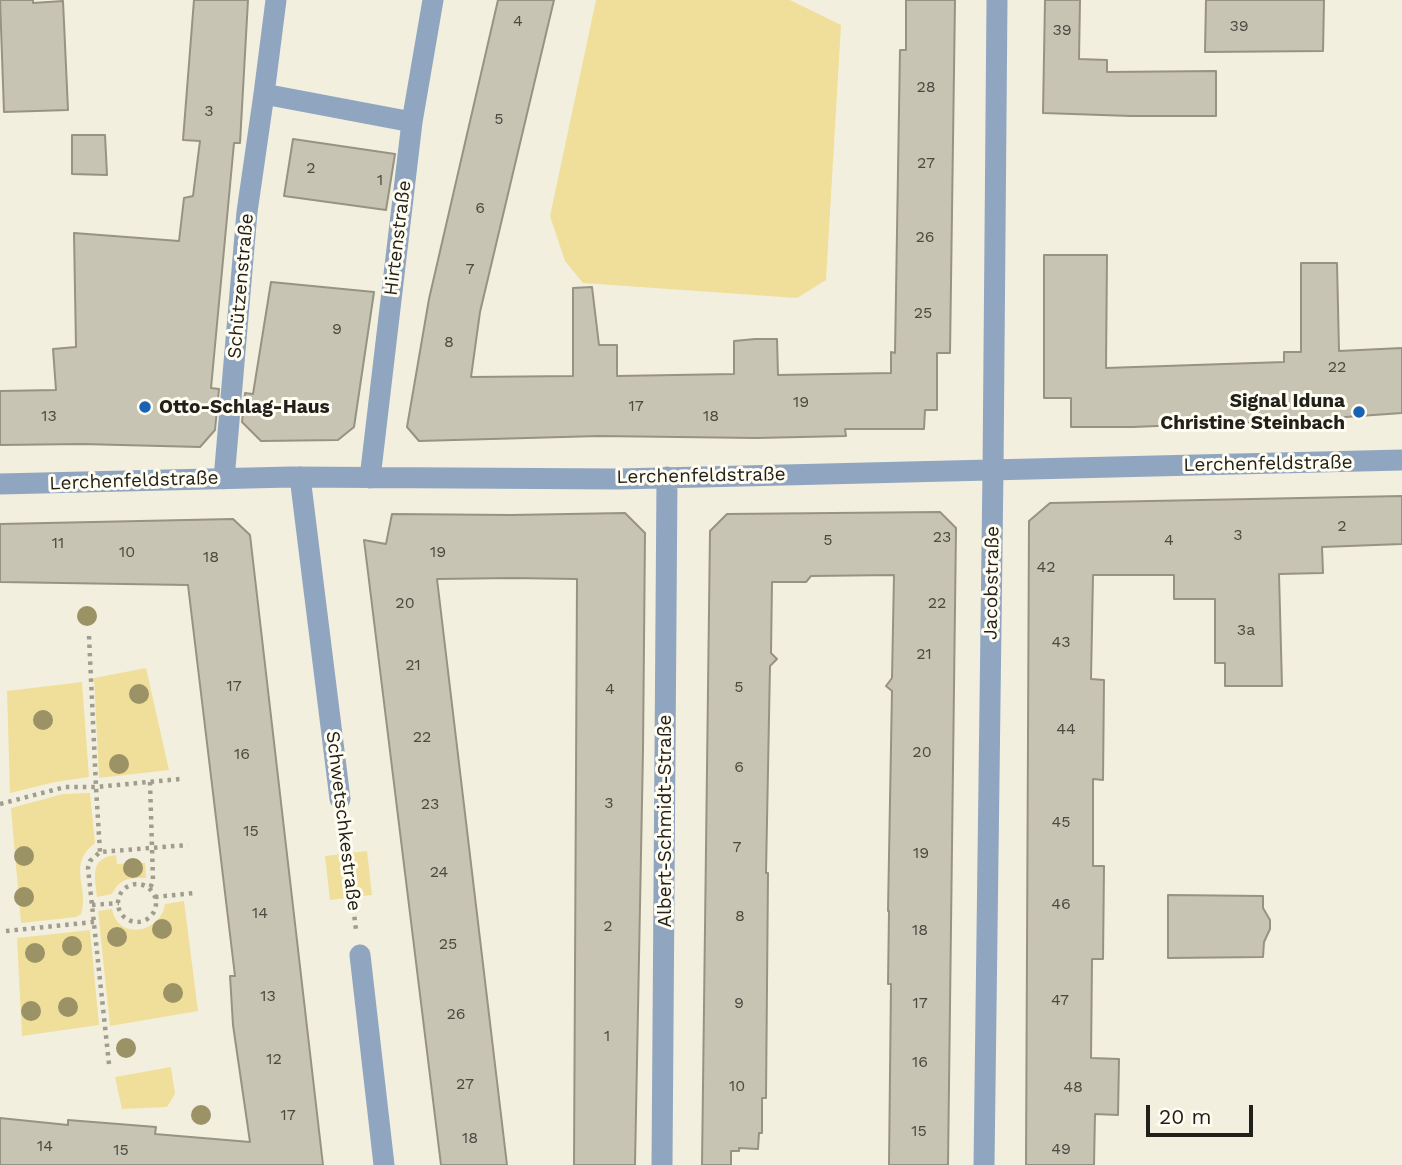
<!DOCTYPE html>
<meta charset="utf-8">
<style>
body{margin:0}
#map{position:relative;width:1402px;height:1165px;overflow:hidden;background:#f3efde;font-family:"Work Sans",sans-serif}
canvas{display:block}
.scale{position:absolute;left:1146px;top:1105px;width:107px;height:32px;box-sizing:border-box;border:4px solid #22201a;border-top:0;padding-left:9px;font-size:21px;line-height:24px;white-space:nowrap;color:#22201a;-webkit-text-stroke:5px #fffcf2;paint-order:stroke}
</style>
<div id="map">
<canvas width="1402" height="1165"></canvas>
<div class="scale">20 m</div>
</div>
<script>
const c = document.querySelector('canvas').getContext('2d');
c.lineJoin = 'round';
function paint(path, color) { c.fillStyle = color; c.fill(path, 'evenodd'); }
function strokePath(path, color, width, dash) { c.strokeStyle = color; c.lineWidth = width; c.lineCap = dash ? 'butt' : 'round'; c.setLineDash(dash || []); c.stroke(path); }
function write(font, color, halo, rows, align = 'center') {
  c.font = font + ' "Work Sans",sans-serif'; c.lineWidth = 6; c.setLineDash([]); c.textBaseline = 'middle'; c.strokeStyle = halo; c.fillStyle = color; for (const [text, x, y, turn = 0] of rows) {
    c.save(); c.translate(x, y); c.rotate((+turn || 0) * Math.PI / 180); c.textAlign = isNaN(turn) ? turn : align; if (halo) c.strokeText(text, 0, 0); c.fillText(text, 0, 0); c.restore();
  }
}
paint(new Path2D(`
 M596,0h194l51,25 -15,255 -29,18 -214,-15 -18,-22 -15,-45z
 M146,668l23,102 -70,8 -5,-100z
 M82,682l7,95 -34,5 -45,11 -3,-102z
 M90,793l5,50c-29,22 -5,45 -14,71l-5,3 -55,6 -10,-115 52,-14z
 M367,851l5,44 -42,5 -5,-44z
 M116,855l1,9 28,-1 1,15c-17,0 -26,0 -34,16l-15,3c-2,-21 -8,-39 19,-42z
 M184,901l14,110 -88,15 -12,-115 14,-2c5,32 49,24 53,-5z
 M90,930l9,95 -77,11 -5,-98z
 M171,1067l4,27 -8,13 -45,2 -7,-32z`), '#f0df9b');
const building = new Path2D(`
 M0,0h33v3l30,-2 5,109 -64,2z
 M194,0h54l-8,143h-6l-23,245 8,1 -4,41 -15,17 -118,-3 -82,1v-54l56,-1 -3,-41 23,-2 -2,-114 105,8 5,-43 9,-2 7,-55 -17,-1z
 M498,0h56l-74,312 -9,65 102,-1v-88l19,-1 7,58h18v31l117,-2v-33l21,-2h22l1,36 113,-2v-21l4,1 5,-303h6v-50h49l-5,353h-13v57h-12l-1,19h-79l1,7 -90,2 -157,-2 -180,5 -12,-14 22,-128z
 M1045,0h35l-1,59 28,1v12l109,-1v45h-85l-88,-3z
 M1206,0h118l-1,51 -118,1z
 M72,135h33l2,40 -35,-1z
 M293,139l102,15 -9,56 -102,-14z
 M1044,255h63l-1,113 178,-6v-10h17v-89h36l2,88 63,-3v65l-99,7 -170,7h-62v-29h-27z
 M271,282l103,10 -20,135 -16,13 -77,1 -19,-19 3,-29 8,1z
 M1402,496v48l-80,3 1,26 -44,1 3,112h-57v-23h-10v-64h-41v-24h-81l-2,104 13,1 -1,100 -10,-1v87h11l-1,93h-11l-1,99 28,1 -1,56 -23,-1 -1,51h-68l3,-644 21,-18z
 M940,512l16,16 -8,637h-59l2,-181h-3l1,-73h-1l4,-220 -6,-5 6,-8 2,-103 -83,1 -5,6h-34l-1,71 6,6 -7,7 -4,207h2l-2,225h-4v35h-3l-1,16 -19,-1v3h-8v14h-29l8,-634 17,-17z
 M625,513l20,20 -2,217 -8,415h-61l3,-586 -65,-1 -75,1 70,586h-66l-77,-625 22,4 6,-30 119,1z
 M233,519l17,16 73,630h-323v-47l68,7v-5l88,7 -1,7 95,8 -17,-117 -3,-49h5l-47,-391 -188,-3v-58z
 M1168,895l95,1v12l7,12v9l-6,13 -1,15 -95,1z`);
paint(building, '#c8c4b4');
strokePath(building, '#979383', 2);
strokePath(new Path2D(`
 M89,636l7,151 4,65
 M150,782l3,98 -3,9
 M0,804l65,-17h31l84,-8
 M343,824l13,106
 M118 903a19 19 0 1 1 38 0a19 19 0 1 1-38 0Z
 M155,897l39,-4
 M92,905l27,-2
 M6,931l88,-9
 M109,1064l-21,-196 2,-7 10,-9 88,-7`), '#a09d90', 4.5, [3.5, 5]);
strokePath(new Path2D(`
 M264,94l148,28
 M300,477l40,322
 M370,478l42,-356 21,-122
 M224,479l23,-267 17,-118 12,-94
 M0,484l291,-7 328,2 783,-19
 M360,955l24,210
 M662,1165l5,-688
 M984,1165l9,-694 4,-471`), '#90a6c0', 21);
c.fillStyle = '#9b9266';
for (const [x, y] of [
 [87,616],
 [139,694],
 [43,720],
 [119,764],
 [24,856],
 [133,868],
 [24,897],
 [162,929],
 [117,937],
 [72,946],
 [35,953],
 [173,993],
 [68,1007],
 [31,1011],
 [126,1048],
 [201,1115]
]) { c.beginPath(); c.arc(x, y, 10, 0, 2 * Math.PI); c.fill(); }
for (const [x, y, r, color] of [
 [145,407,7,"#1664b3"],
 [1359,412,7,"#1664b3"]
]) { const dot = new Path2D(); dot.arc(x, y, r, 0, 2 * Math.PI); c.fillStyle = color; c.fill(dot); strokePath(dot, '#fffcf2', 2.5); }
write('16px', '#4c4940', null, [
 ["4",518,21],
 ["39",1239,26],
 ["39",1062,30],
 ["28",926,87],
 ["3",209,111],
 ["5",499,119],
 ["27",926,163],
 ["2",311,168],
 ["1",380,180],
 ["6",480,208],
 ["26",925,237],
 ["7",470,269],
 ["25",923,313],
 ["9",337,329],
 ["8",449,342],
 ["22",1337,367],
 ["19",801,402],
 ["17",636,406],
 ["13",49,416],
 ["18",711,416],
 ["2",1342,526],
 ["3",1238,535],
 ["23",942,537],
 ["5",828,540],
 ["4",1169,540],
 ["11",58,543],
 ["10",127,552],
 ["19",438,552],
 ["18",211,557],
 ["42",1046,567],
 ["20",405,603],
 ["22",937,603],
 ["3a",1246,630],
 ["43",1061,642],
 ["21",924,654],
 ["21",413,665],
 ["17",234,686],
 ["5",739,687],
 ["4",610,689],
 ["44",1066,729],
 ["22",422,737],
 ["20",922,752],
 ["16",242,754],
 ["6",739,767],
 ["3",609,803],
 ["23",430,804],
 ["45",1061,822],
 ["15",251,831],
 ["7",737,847],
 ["19",921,853],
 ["24",439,872],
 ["46",1061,904],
 ["14",260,913],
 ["8",740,916],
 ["2",608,926],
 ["18",920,930],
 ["25",448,944],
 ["13",268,996],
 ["47",1060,1000],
 ["9",739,1003],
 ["17",920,1003],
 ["26",456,1014],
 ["1",607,1036],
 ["12",274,1059],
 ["16",920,1062],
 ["27",465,1084],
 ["10",737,1086],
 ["48",1073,1087],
 ["17",288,1115],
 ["15",919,1131],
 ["18",470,1138],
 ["14",45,1146],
 ["49",1061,1149],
 ["15",121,1150]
]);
write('19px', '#22201a', '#fffcf2', [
 ["Hirtenstraße",398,238,-83],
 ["Schützenstraße",241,286,-85],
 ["Lerchenfeldstraße",1268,464,-1],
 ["Lerchenfeldstraße",701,476,-1],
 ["Lerchenfeldstraße",134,481,-2],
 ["Jacobstraße",992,583,-89],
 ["Schwetschkestraße",343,821,83],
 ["Albert-Schmidt-Straße",665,821,-90]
]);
write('bold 19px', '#22201a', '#fffcf2', [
 ["Signal Iduna",1345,401],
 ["Christine Steinbach",1345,423],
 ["Otto-Schlag-Haus",159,407,"left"]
], 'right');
</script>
